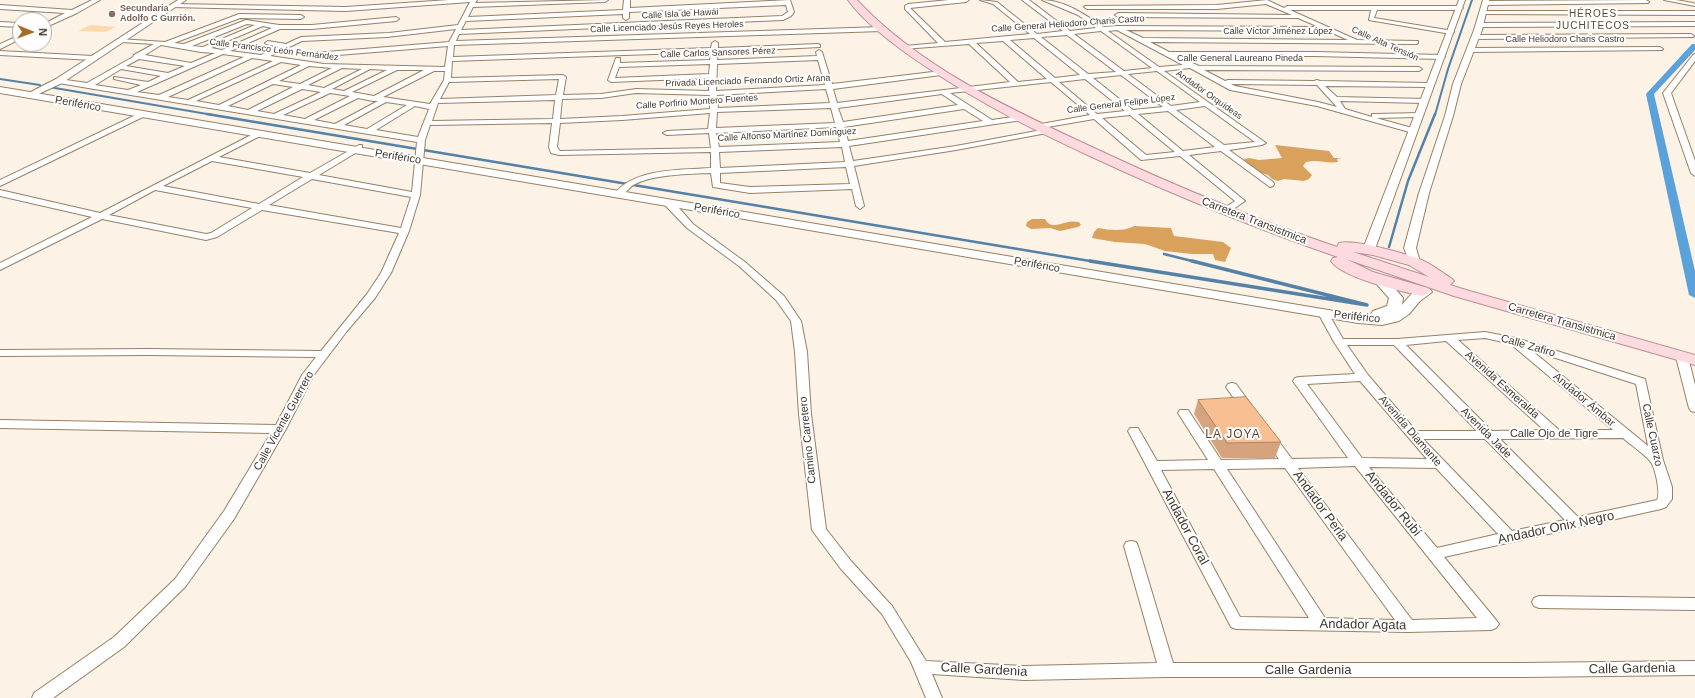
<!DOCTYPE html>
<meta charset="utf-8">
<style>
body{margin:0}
#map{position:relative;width:1695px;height:698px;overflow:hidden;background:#fcf2e6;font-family:Helvetica,sans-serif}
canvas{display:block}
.north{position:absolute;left:12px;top:12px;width:40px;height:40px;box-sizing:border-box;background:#fff;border:1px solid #b3afab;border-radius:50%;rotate:91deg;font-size:11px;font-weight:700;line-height:16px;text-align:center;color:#41382c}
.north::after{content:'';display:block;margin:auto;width:14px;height:18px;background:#a36a29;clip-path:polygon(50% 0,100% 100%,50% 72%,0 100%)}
</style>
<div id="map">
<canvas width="1695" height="698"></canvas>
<div class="north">N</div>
</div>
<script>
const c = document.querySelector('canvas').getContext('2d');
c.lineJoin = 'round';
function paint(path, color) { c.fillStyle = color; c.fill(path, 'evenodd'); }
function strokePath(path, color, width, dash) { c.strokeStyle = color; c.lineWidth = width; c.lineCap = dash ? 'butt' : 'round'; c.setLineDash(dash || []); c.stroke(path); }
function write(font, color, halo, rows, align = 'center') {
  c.font = font + ' Helvetica,sans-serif'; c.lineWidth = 4; c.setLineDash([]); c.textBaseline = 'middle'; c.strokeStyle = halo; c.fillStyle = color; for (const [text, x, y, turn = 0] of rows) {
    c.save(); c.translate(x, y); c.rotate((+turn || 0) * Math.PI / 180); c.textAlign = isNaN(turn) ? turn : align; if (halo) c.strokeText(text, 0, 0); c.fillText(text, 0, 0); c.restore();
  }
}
paint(new Path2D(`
 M90,25l26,2 -11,5 -27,-1z`), '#fdd8ad');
paint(new Path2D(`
 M1275,145l54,6 5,7h8l-5,1 1,3c-11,2 -20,-3 -32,0l-3,4 9,9 -3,4 -5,2 -20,-2 -6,2 -6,-2 -4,-4 -10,-3 -13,-9 -1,-4 5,-1 10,2 23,-2z
 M1032,219h13c6,11 15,4 24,3 3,-1 7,0 10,0l2,3 -3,2 -18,4 -10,-3 -19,1 -5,-3 1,-4z
 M1134,226l37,2 3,8 49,6 8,6 -6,14 -10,-2 -2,-6h-21l-27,-3 -20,-7 -30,-2 -23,-4 2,-6 4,-4c13,2 24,4 36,-2z`), '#d9a15c');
strokePath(new Path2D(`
 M0,79l40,6
 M49,87l164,28
 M1435,115l13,-46 24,-69`), '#5482a6', 2);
strokePath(new Path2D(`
 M207,114l889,148
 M1389,247l19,-66 27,-67
 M1164,254l32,8`), '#5482a6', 2.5);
strokePath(new Path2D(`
 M1090,261l277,44 -175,-44`), '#5482a6', 3.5);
paint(new Path2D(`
 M1692,44h3v6l-41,44 41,177v27l-6,-3 -43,-201z`), '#5ca2da');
const minor = new Path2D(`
 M92,0h8l-23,13 -33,15v-4l21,-11 -65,-4v-4l72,5z
 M449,0h28l-2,3 133,-3 -3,2 -132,5 -5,10 155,-7 1,-10h6v8l160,-8 4,12 -3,4 -8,4 -324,14 -3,7 426,-14 3,2 -3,2 -428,14 -1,12 258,-9 1,-5 3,-2 3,2v5l100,-4 2,1v2l-102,5 -1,8 100,-4 -1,-4 3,-2 3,2 10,32 109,-13 3,2 -3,2 -108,14 4,14 173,-21 -41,-38 -66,5v-2l2,-1 33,-3 -33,-34v-3l3,-2 41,-4h20l-3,2 -56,6 35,34 85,-8 -37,-30 -13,-4 17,2 40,32 26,-3 -41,-31h7l41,31 26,-3 -18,-13 -36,-15c22,0 44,15 61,27l14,-1 202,1 -21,-9 -180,-1 -3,-2 3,-2 174,2 -26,-11 -49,5h-130l-3,-2 1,-1 132,-1 50,-5 17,8 3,-2h173l3,2 -3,2h-83l-3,8 79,13 1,1 -3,2 -82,-14 2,-10h-81l67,30 61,1v2l-2,1 -266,-2 19,10h146l127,3 3,2 -3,2 -127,-3h-138l22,10 220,1 3,2 -3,2 -215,-1 21,11 3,-1 86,1 3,-1 3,1 110,2 4,2 -4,2 -105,-1 12,11 89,2 1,2 -4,2 -83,-2 5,8 27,8v-3h3l45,-1 1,2 -4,2 -41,1 40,11v4h-3l-96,-27 -87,-16 -40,-22 -26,3 102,72 -4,2 -33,5 44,32 1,2 -1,2 -3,1 -49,-36 -32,4 56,46 -19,13 -3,-1 -1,-2 1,-2 12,-8 -55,-45 -39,4 -47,-41 -58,10v-4l54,-10 -39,-33 -101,11 42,27 27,-4h3v4l-173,26 4,15 103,-15 91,-17 4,2 -4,2 -91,17 -102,16 10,40 -4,3 -4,-3 -4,-17 -102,4 -37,-6 -2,-14c-21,1 -56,1 -76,11 -6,3 -10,11 -17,13l-4,-3c21,-26 66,-24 97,-26v-16l-152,3 -8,-2 -2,-6 3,-24 -122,2 -5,15 -5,55 -11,36 -18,42 -16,25 -28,33 -34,45 -27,53 -52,90 -49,68 -61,60 -71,51h-21l2,-5 80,-56 61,-58 49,-68 47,-78 -271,-5v-8l276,5 26,-50 14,-18 -168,-2 -148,1v-6l148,-1 173,2 46,-57 14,-21 18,-40 -137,-23 -45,27 -11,3 -104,-21 -102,51v-7l92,-46 -92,-21v-6l100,23 157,-81 4,2 -1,2 -41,21 91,16 49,-28h3v4l-43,26 93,17 5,-50 -329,-54 -29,-5 -4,-2 4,-2 28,4 46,-26 1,-2 20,-11 -33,-2 -3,-2 1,-1 46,3 74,-28 62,1 3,2 -3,2 -61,-1 -66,25 10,1 62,-24 33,5h33l84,-8 3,2 -3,2 -84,8h-32l-50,22 31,4 18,-8 -13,-3 -1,-1 3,-2 18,3 15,-7 88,-4 69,-8 12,-23 -124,9 -175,-4 -1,-1 3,-2 173,3zM786,5l2,7 -6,4 -321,14 5,-9 157,-7v4l3,2 3,-2v-6zM247,24l8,1 -52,22 -11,-1zM263,26l9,2 -50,22 -11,-2zM456,29l-7,13 -135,11 -3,2 3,2 134,-11 -3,21 -121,-3 -54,-8 32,-15 85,-4zM1117,30l66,35 -24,2 -51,-36zM1126,30l202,1 20,9 -205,-2zM1101,31l51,37 -28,3 -50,-37zM1067,35l49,37 -28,2 -47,-37zM1034,38l46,37 -25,3 -45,-38zM1003,41l44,38 -29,3 -42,-39zM161,45l40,7 14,1 -24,10 -46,-8zM711,52l-1,8 -90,3v-5h-4l-8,22 3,2 98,-4v13l-73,-2 -35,5 -38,1 3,-18 -3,-2 -112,3 1,-17zM223,54l21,3 -85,38 -22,-3zM252,58l21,3 -85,39 -20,-3zM139,59l46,7 -17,7 -42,-7zM818,60l7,25 -109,6 1,-27zM281,62l20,3 -82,40 -23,-4zM710,64l-1,10 -94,4 4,-11zM309,66l23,2 -32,16 -21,-3zM342,68l20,1 -38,19 -16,-3zM121,69l40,7 -13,6 -34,-5v2l27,6 -13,5 -33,-5zM370,69l17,1 -43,21 -12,-2zM397,70h27l-50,26 -22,-4zM434,71h11l-1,9 -14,24 -47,-7zM1157,71l43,31 -29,4 -43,-32zM1121,75l42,32 -30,3 -40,-32zM559,79l-3,16 -116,4 9,-17zM1085,79l40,32 -28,3 -38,-32zM273,84l20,3 -45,23 -20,-4zM1231,84l86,1 20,22 -19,-5 -83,-16zM302,89l19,3 -47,22 -17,-3zM826,89l4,14 -112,5 -1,-13zM330,93l20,3 -45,23 -22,-4zM636,93l74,2v14l-88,7 -62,3 2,-20 39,-1zM942,94l16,11 -115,17 -5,-14zM358,98l15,3h5l-43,23 -21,-4zM555,100l-2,19 -121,2 6,-18zM386,102l21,3 -40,24 -23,-4zM415,106l14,3 -11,28 -42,-7zM1205,106l50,36 -31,3 -48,-35zM831,108l4,15 -119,5 1,-16zM964,109l19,12 -135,20 -4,-14zM1168,111l47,36 -32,4 -45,-37zM710,113l-2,16 -41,2 -4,2 4,2 42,-2 2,15 -151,3 -3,-4 3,-24 62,-3zM1130,115l45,37 -29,3 -44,-37zM836,127l4,15 -121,5 -3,-14zM842,147l3,15 -125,6 -1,-16zM212,161l91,16 -44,27 -96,-18zM846,167l4,17 -100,3 -30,-4v-10zM312,179l99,18 -10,31 -132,-23zM155,190l97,18 -41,25 -5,1 -97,-19z
 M1646,0l3,2 -1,1 -162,2 -3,-2 3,-2z
 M1664,0h12l17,3 2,1v2z
 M1482,11h213v4l-215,-1v-2z
 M0,22l20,1v4l-20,-1z
 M1695,22v4l-215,1 -3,-2 3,-2z
 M1691,34l3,2 -1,1 -218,2 -3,-2 3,-2z
 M20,35v4l-20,10v-5z
 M1660,47l3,2 -1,1 -192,2 -3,-2 3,-2z
 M0,51l93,5 3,2 -3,2 -93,-5z
 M1695,54v7l-24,32 24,68v15l-4,-3 -28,-80 30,-38z
 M140,113h3l4,2 -147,71v-6z
 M666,199l13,9 14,16 52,38 39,34 17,25 6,31 4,62 15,115 25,32 41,45 34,55 98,5 133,-3 -33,-117 2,-4 5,-1 5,1 2,4 35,117h350l172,-2v14l-172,2h-356l-143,3 -92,-6 10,24h-16l-15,-36 -29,-48 -41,-45 -29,-39 -13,-116 -4,-62 -4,-31 -15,-21 -37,-34 -52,-38 -25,-26z
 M1323,310l4,1 16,28h54l88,-7 31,6 129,41 18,81 9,27v12l-6,8 -5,2 -217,48 52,63 3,4 -3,4 -5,2 -83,2 -172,-3 -5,-2 -103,-196 2,-3h8l19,33 51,-1 -30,-47 2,-3h8l33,50 58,-1 -16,-22 2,-3 4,-1 4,1 19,25 56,-1 -55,-77 2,-3 4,-1 56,-3 -21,-32 -16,-29zM1485,338l27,6 1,2 100,84h-54l-101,-90zM1446,341l98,89 -52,1 -86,-86zM1347,345h47l83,86h-61l-48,-56zM1531,350l105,34 12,62zM1360,381l67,78 -65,-1 -55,-74zM1623,438c9,8 19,14 27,23 5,5 11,32 7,39l-79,17 -78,-78zM1423,439h62l80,81 -53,11zM1355,466l122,152 -65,2 -114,-152zM1369,467l67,1 62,66 -61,14zM1285,468l110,152 -70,-2 -98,-149zM1214,469l95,149 -69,-1 -79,-147z
 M1682,354l6,3 7,28v27l-4,-1 -2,-3 -13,-51z
 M1232,383l4,1 16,22 2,3 -2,3h-8l-16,-22 -2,-3 2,-3z
 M1539,596l156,2v12l-156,-2 -5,-2 -2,-4 2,-4z`);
const tertiary = new Path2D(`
 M178,0h8l-124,83 -30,14 -3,1 -4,-3 31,-16z
 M1459,0h6l-90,249 -6,3 -4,-1 -2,-2z
 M1483,0h6l-7,30 -21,54 -8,32 -24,77 -13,55 4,14 -2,2h-8l-6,-16 15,-55 26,-77 8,-32 21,-54z`);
const secondary = new Path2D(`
 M0,87l1358,228 14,1 -1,-2 2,-3 14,-5 2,-8 -15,-17 2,-3h10l17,20 -1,7c7,-9 15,-19 28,-16l2,3 -12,9 -11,13 -10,7 -17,4 -24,-2 -1358,-230z`);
const primary = new Path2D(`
 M848,0h9c62,67 155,110 237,148 79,37 160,71 243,99l2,-4c15,-4 64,10 80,16 11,4 22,13 32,19l3,3 -4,4 16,5 229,65v10l-241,-69 -108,-37 27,13 55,16 2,3 -2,3 -6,2c-21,-5 -80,-18 -91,-35l2,-3 5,-1c-84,-29 -166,-63 -246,-100 -58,-27 -111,-53 -164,-89 -26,-17 -62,-43 -80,-68zM1353,252l20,3 36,10 20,12z`);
strokePath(minor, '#978166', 2);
strokePath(tertiary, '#978166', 2);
strokePath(secondary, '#978166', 2);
strokePath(primary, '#bb9094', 2);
paint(minor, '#fff');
paint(tertiary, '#fff');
paint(secondary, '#fff');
paint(primary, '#fdd9e0');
paint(new Path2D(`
 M1198,400l83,42 -6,16h-53l-28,-44z`), '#d5a47e');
const building = new Path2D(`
 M1246,397l35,45 -54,1 -29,-43z`);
paint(building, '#f8bf93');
strokePath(building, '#ae8667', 1);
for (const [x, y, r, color] of [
 [112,14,4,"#8d6e63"]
]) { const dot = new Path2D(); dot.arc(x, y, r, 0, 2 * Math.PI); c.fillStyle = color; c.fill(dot); strokePath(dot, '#fff', 1.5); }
write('bold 9px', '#785e54', '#fff', [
 ["Secundaria",120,9],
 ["Adolfo C Gurrión.",120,19]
], 'left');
write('9px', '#41382c', '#fff', [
 ["Calle Isla de Hawái",680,14,-3],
 ["Calle General Heliodoro Charis Castro",1068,24,-4],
 ["Calle Licenciado Jesús Reyes Heroles",667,27,-2],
 ["Calle Víctor Jiménez López",1278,32],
 ["Calle Heliodoro Charis Castro",1565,40],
 ["Calle Alta Tensión",1385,44,24],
 ["Calle Francisco León Fernández",274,50,7],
 ["Calle Carlos Sansores Pérez",718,53,-2],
 ["Calle General Laureano Pineda",1240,59],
 ["Privada Licenciado Fernando Ortiz Arana",748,81,-2],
 ["Andador Orquídeas",1209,95,35],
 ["Calle Porfirio Montero Fuentes",697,102,-4],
 ["Calle General Felipe López",1121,104,-7],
 ["Calle Alfonso Martínez Domínguez",787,135,-3]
]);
c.letterSpacing = '1px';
write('10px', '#5d4930', '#fff', [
 ["HÉROES",1593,14],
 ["JUCHITECOS",1593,26]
]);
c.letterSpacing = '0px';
write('11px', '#41382c', '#fff', [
 ["Periférico",78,104,10],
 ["Periférico",398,157,9],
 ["Periférico",717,211,10],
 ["Carretera Transistmica",1254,221,21],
 ["Periférico",1037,265,10],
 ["Periférico",1357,317,6],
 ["Carretera Transistmica",1562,322,16],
 ["Calle Zafiro",1528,346,16],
 ["Avenida Esmeralda",1502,385,42],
 ["Andador Ámbar",1584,400,40],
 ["Calle Vicente Guerrero",284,421,-61],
 ["Avenida Diamante",1410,431,49],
 ["Avenida Jade",1486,433,45],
 ["Calle Ojo de Tigre",1554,434],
 ["Calle Cuarzo",1652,435,78],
 ["Camino Carretero",808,440,-96]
]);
c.letterSpacing = '1px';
write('12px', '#5d4930', '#fff', [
 ["LA JOYA",1233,435]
]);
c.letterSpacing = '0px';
write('13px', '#41382c', '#fff', [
 ["Andador Rubí",1393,504,51],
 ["Andador Perla",1320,506,54],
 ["Andador Coral",1185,527,62],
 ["Andador Onix Negro",1556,528,-12],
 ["Andador Agata",1363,625,1],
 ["Calle Gardenia",1632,669,-1],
 ["Calle Gardenia",984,670,3],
 ["Calle Gardenia",1308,670]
]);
</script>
